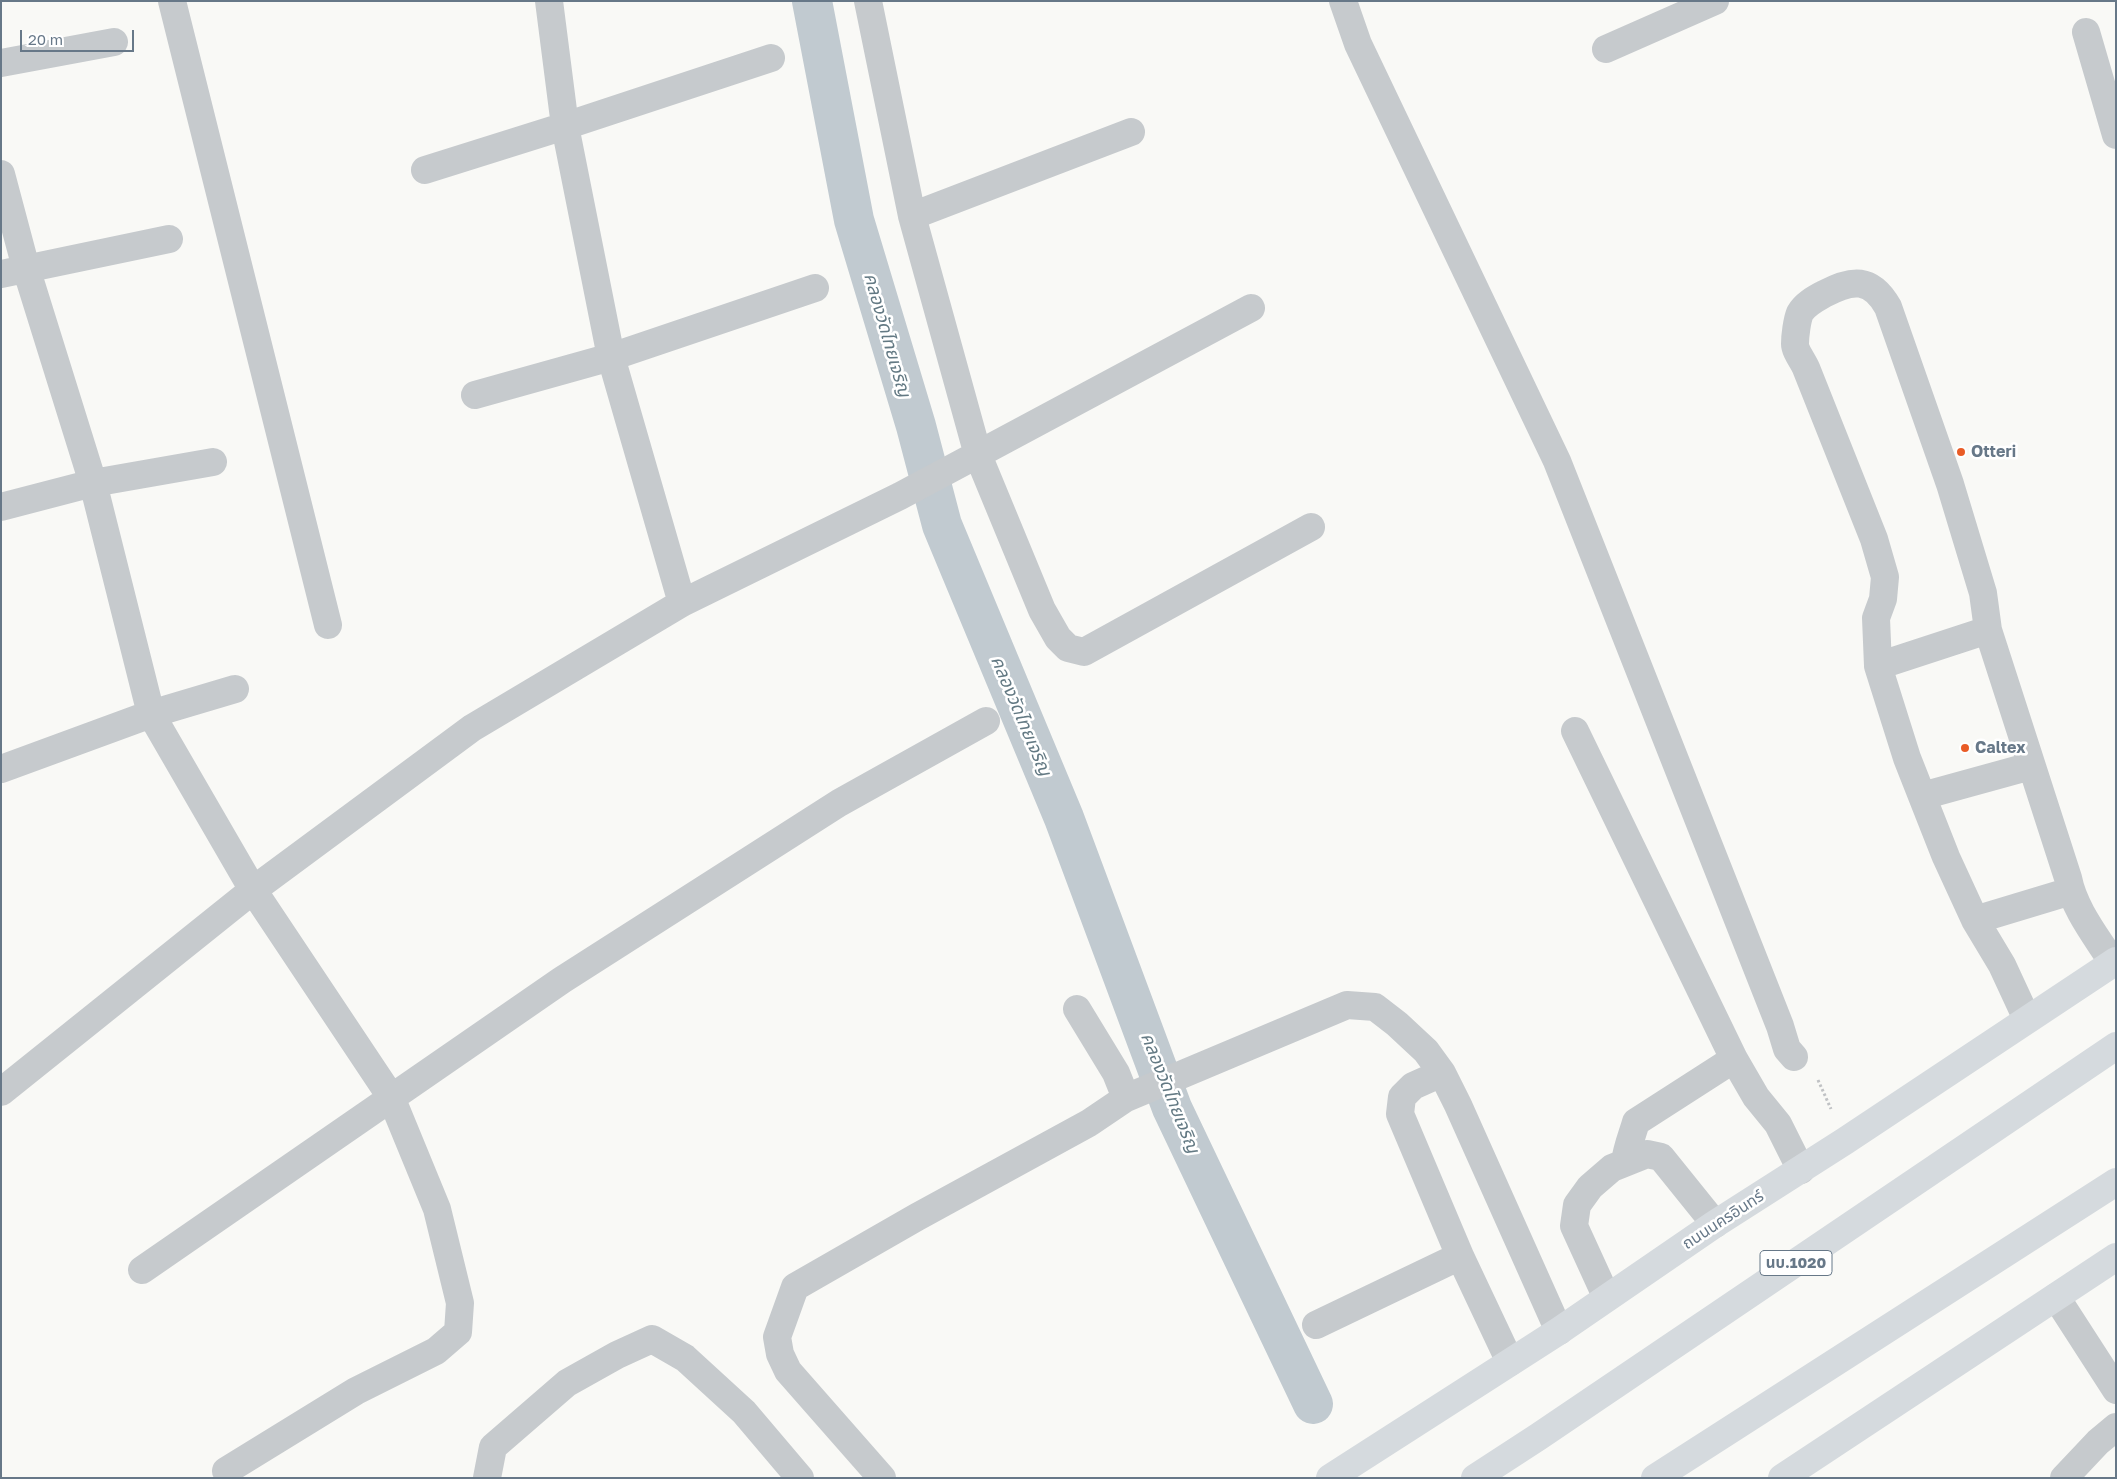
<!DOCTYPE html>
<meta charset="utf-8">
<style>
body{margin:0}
#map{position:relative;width:2117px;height:1479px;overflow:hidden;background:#f9f9f6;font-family:"Golos Text",sans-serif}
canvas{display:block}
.frame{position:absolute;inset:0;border:2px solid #677888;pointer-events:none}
.scale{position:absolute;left:20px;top:30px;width:114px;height:22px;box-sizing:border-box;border:2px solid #677888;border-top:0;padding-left:6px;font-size:15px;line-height:18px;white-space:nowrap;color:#677888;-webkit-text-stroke:4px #fff;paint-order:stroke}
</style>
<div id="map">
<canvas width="2117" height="1479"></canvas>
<div class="frame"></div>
<div class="scale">20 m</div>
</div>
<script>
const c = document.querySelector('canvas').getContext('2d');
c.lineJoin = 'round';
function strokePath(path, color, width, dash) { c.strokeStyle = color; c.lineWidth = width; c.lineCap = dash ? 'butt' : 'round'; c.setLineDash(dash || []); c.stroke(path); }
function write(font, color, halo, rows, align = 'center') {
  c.font = font + ' "Golos Text","Noto Sans Thai",sans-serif'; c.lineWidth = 5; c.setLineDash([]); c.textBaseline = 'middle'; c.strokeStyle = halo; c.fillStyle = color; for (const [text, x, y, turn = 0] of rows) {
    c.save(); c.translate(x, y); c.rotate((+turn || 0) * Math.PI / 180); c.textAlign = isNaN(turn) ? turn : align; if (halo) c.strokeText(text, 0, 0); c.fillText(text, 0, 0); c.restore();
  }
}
strokePath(new Path2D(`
 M812,1l42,219 62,206 26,99 122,293 108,290 141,296`), '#c1cad0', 40);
strokePath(new Path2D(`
 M1818,1080l13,29`), '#c0c2c4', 3, [2.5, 2.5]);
strokePath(new Path2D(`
 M172,1l156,624
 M549,1l16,125 46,231 71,246
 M868,1l44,215 66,239 64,155 16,28 10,10 16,4 227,-125
 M1343,1l15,43 199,417 223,565 7,23 7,8
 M2086,32l30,103
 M1606,49l109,-48
 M1,63l113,-21
 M425,170l140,-44 206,-68
 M1,174l25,94 67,215 58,231 102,176 138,207 46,112 23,94 -2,29 -22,19 -80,40 -130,80
 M912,216l219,-84
 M1,274l168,-35
 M475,395l136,-38 204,-69
 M1,507l92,-24 120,-21
 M1878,666l-2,-48 7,-19 2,-22 -11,-38 -68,-171c-3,-7 -11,-17 -11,-24 0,-8 2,-24 5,-31 5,-9 15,-14 24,-19 28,-15 47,-17 64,13l62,177 33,109 5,37
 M1575,731l159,328 22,38 22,27 23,46
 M1,769l150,-55 84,-25
 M1922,796l109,-30
 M1975,920l96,-29
 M2027,1019l-25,-54 -27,-45 -29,-63 -39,-99 -29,-92 110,-36 80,248c6,31 28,58 45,85
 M1442,1073l-29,13 -11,11 -2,17 60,142 50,106
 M1,1092l252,-202 219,-162 210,-125 218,-107 351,-188
 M1126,1098l221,-93 28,2 22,17 29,27 16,22 16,32 101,226
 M1625,1162c2,-15 7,-26 11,-40l98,-63
 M142,1270l420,-290 277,-177 147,-82
 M1606,1296l-32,-70 3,-21 13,-18 22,-19 35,-14 14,3 54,67
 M2056,1297l60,93
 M1316,1325l144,-69
 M487,1478l6,-31 74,-64 50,-28 35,-16 33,19 59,54 56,66
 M882,1478l-94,-107 -8,-17 -3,-17 18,-50 122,-70 172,-94 37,-25 -10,-25 -39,-64
 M2064,1478l34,-36 18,-15`), '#c6cacd', 28);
strokePath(new Path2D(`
 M1330,1478l229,-147 156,-107 130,-83 271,-180
 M1475,1478l63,-41 578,-391
 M1655,1478l461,-296
 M1782,1478l334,-221`), '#d5dade', 28);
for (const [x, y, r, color] of [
 [1961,452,5,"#e95c26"],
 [1965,748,5,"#e95c26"]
]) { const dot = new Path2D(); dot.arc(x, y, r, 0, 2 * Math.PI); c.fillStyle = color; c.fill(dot); strokePath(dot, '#fff', 2); }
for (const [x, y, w] of [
 [1796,1263,72]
]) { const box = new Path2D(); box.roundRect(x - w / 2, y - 12.5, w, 25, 4); c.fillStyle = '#fff'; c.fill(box); strokePath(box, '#677888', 1); }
write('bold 15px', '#677888', null, [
 ["นบ.1020",1796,1263]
]);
write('bold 16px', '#677888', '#fff', [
 ["Otteri",1971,452],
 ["Caltex",1975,748]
], 'left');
write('16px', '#677888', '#fff', [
 ["ถนนนครอินทร์",1723,1220,-33]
]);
write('italic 18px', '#637983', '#fff', [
 ["คลองวัดไทยเจริญ",887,335,74],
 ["คลองวัดไทยเจริญ",1021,716,67],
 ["คลองวัดไทยเจริญ",1170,1093,68]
]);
</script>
